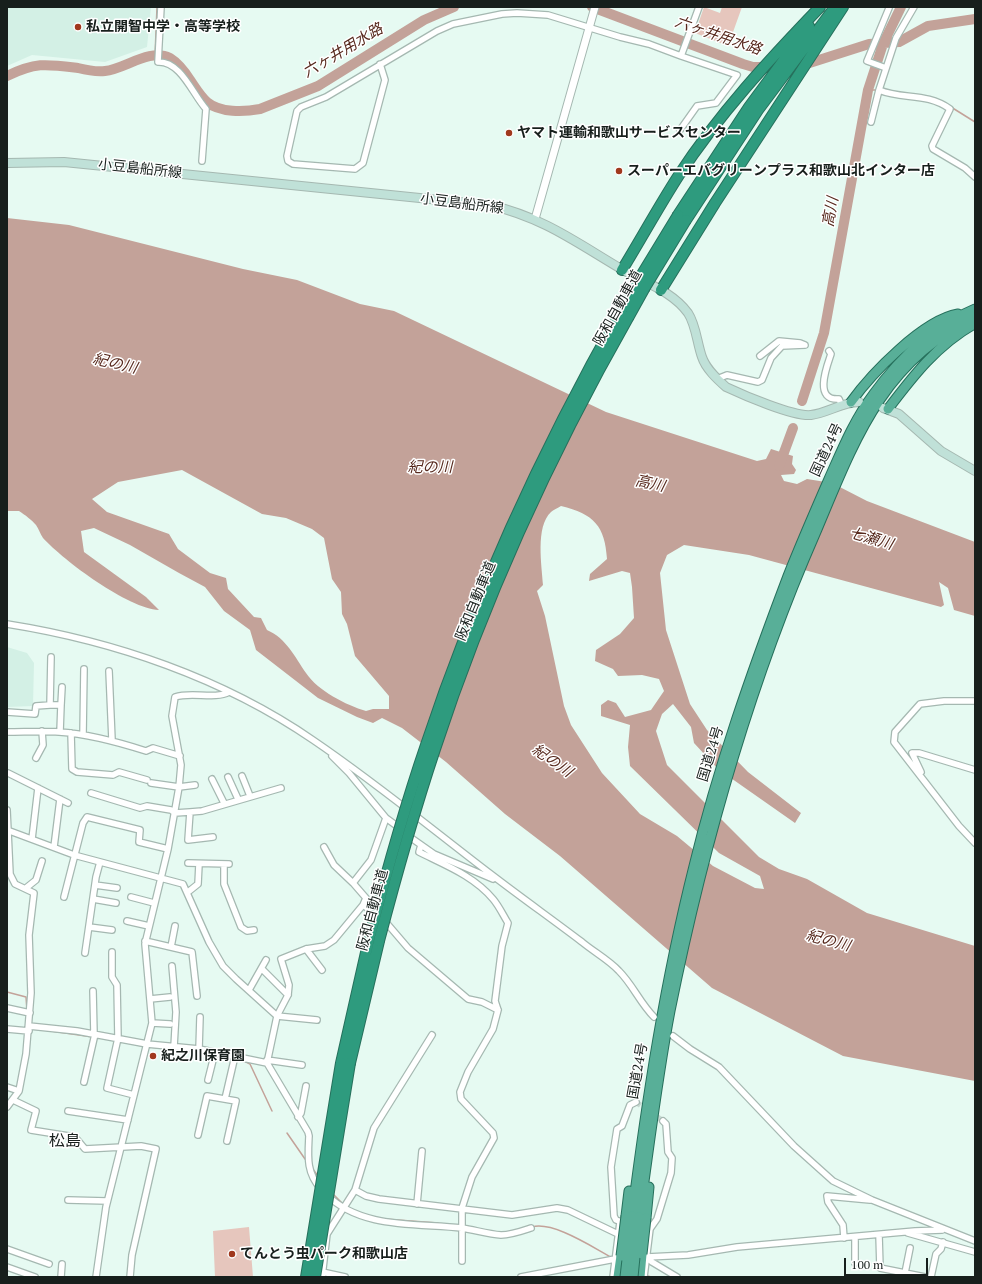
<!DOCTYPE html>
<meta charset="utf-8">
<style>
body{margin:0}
#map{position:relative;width:982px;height:1284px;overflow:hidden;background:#e6faf2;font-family:"PT Serif",serif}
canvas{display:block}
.frame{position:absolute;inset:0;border:8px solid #171f1c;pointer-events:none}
.scale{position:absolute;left:844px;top:1258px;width:84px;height:18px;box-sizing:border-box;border:2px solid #171f1c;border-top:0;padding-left:5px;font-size:12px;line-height:14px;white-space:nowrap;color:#171f1c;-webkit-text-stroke:3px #fff;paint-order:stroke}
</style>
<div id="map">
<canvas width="982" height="1284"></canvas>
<div class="frame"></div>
<div class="scale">100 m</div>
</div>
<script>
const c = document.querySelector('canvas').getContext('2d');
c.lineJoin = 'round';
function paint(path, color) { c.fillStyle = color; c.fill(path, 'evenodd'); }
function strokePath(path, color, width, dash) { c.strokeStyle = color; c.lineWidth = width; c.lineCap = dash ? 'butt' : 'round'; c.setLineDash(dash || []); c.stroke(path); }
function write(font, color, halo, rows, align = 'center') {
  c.font = font + ' "PT Serif","Noto Sans JP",serif'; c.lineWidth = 3; c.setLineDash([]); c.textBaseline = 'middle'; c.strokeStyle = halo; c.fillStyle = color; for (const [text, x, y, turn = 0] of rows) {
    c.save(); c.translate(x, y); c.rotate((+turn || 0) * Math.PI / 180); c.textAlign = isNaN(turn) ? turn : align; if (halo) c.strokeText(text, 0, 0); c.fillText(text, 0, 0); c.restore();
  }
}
paint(new Path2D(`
 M7,7h144l-4,40 -42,15 -73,-7 -25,11z
 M7,647l20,6 7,10 -1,43 -26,1z`), '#d3f0e5');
paint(new Path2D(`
 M704,7l16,6 2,-6h20l-14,39 -33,-13z
 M249,1227l4,50h-38l-2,-46z`), '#e6c6bd');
paint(new Path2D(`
 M7,218l62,7 174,44 54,11 63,24 34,7 212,101 151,49 9,-2 5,-10 22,7 -1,8 4,6 -2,4 -13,1 3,6 13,3 10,-5 25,4 35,18 108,41v74l-21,-6 -6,-22 -9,-6 5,23 -3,2 -192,-52 -65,-10 -17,10 -7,18 6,57 24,74 17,26 41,42 53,41 -6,10 -77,-54 -24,-26 -3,-16 -18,-23 -11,10 -6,17 11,34 92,92 20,12 28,10 60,34 108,33v135l-132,-25 -131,-68 -152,-132 -55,-42 -59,-52 -44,-34 -20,-10 -9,5 -16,-6 -39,-19 -62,-48 -6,-20 -26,-19 -19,-24 -26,-14 -49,-28 -36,-17 -13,3 3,21 62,45 13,13c-30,-1 -95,-49 -116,-72 -3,-4 -4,-9 -7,-13 -4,-5 -11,-10 -17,-14h-12zM182,470l80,44 24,4 26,11 12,9 8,41 9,13 1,22 5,10 8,32 34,40v13h-16l-7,2c-20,-6 -48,-20 -60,-38 -11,-16 -20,-35 -39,-43l-6,-12 -7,-1 -26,-28 -2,-11 -16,-5 -32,-24 -9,-15 -62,-22 -15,-13 26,-17zM561,506c33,8 44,20 46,53l-17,15 -1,7 33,-10 8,2 2,14 2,31 -14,16 -24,16 -1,11 18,8 5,7 24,-1 17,4 5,12 -13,19 -26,7 -9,-14 -8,-3 -7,5v11l29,9 -2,22 2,19 89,87 41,23 4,13 -9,-1 -42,-22 -36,-30 -37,-22 -38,-41 -31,-48 -7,-19 -19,-90 -8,-25 6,-6c-1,-19 -8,-58 8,-73 2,-2 7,-4 10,-6z`), '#c3a299');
strokePath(new Path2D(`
 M155,56l2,-49
 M868,90h8
 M896,92l22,3
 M951,107l24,15
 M7,992l19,5 1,14
 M30,1028l63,9
 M136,1045l8,1
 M149,1047l52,5
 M244,1061l6,3 22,47
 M287,1133l18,26
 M312,1168l6,8
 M333,1194l10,10
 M384,1219l54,4
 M532,1227c21,-6 60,20 79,30
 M648,1276l3,1`), '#c3a299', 1.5);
strokePath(new Path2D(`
 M592,7l151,57 10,3h44l72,-23 30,-2 29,-16 47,-7
 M7,76c29,-14 39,-12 71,-8 8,2 18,4 27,3 20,-2 44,-23 65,-13 8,5 15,14 20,22 5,7 10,16 17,22 13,11 37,10 53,7l58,-23 106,-66 30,-13
 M802,401l22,-68 44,-243 15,-46 18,-37
 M779,466l14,-38`), '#c3a299', 10);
strokePath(new Path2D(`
 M636,1102l27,19`), '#c7d9d2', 5.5, [5.5, 3]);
const minor = new Path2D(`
 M161,7l-3,55c23,-1 35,33 48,47l-4,52
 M914,7l-18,31 -17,52c24,10 47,2 71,19l-18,37 1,3 32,19 10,9
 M380,64l5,16 -22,83 -8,6 -62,-5 -5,-3 -1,-5 10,-45 4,-4 25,-10 111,-66 16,-7 49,-10 15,-1 31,2 72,22 29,7 32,12 18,-49
 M886,68l-19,-7 22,-53
 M871,122l8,-32
 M680,130l17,-24 19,-3 21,-28 -56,-19
 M829,351l2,3c-4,12 -18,47 8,45l3,7
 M717,379l10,-4 31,7 4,-2 9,-22 11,-12 23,-1 -5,-2 -21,-2 -19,15
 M7,624c107,17 216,54 306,116 62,42 120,90 179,135 30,23 61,45 90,67 12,10 27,18 37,29 14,14 21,32 35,46
 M51,657l-1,48h11l-1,27
 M109,671l3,69
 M975,701h-31l-24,3 -25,28 -1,10 65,84 16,17
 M61,705l1,-18
 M7,712l28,2 1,-8 14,-1
 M7,732c17,0 35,-1 52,0 30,2 59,10 87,19l7,-3 27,8
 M71,733l1,36 5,3 36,3 6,-3 28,8
 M83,735l1,-66
 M332,756l17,17 37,45 15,11
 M36,758l7,-13 -1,-14
 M921,772l-9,-19h7l56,17
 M8,773l60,30
 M242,776l8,20
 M228,777l10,22
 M212,779l12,24
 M151,783l28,4 16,-2
 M91,793l49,15 7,-2 24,4 4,3 15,-1 12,-1 79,-23
 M7,810l3,64 5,10 19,9 -5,42 2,58 -5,61 -7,37 -12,16
 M190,812l-2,28 25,-3
 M7,830l67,25 109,29 26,58 14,24 13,13 41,37 40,4
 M407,835l27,19 59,25
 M32,839l6,-51
 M421,845l-2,7c26,13 55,24 74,47 6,7 10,16 15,24l-6,23 -7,55 3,9 -5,19 -25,43 -8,20 1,7 32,34 1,5 -22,39 -10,31v53
 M54,847l6,-48
 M324,847l10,18 19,18
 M188,863l41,1
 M224,864v20l17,43 6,4 7,-1
 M95,885l22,3
 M26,888l10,-8 6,-19
 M188,892l10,-8 1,-20
 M64,897l19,-74 4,-6 53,13 -1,12 29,7
 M131,897l23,6
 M93,899l23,4
 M363,905l14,10
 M384,920l24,28 60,51 14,3 16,8
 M127,921l22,5
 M89,927l23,3
 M145,941l47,11 5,44
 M171,947l4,-21
 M306,949l16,21
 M112,952v25l5,8 1,53 -11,50 27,7
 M85,953l11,-76 4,-15
 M172,966l4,46 -2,35
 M262,969l26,26
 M249,990l17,-30
 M93,991l1,43
 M150,999l20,-2
 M7,1008l23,5
 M152,1023l18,1
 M29,1026l48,5 70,13 52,5 68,14
 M7,1029l22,2
 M673,1036l17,13 29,18 75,79 39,35 39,19 103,41
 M199,1049l1,-32
 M267,1060l35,5
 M208,1080l7,-28
 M84,1082l11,-48
 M7,1087l12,4
 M225,1099l10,-43
 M13,1100l23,11 -5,19 44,7 10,12 56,-3 15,3 -24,106 -2,22
 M68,1111l60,9
 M298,1117l3,-4 5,-27
 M198,1135l9,-39 29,5 -9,40
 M321,1189c-15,-16 -13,-33 -12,-53l-1,-4 -41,-69 10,-47 11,-21 1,-10 -8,-26 25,-10 19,-3 9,-6 29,-35 3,-7 -13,-15 18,-23 15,-42
 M355,1190l11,6 13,3 133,16 45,-7 11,2 50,24
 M327,1195c34,34 90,28 135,33 13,2 26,6 39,7 10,0 21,-4 30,-7
 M68,1200l39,1
 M417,1204l5,-53
 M628,1224l-12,-4 -2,-4 -3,-49 6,-38 5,-3 8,-21 6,-3
 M908,1233l67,19
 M879,1235l1,33 45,9
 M855,1237v26
 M844,1238l-1,-13 -15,-23 -1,-6 43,4
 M7,1249l42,15
 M647,1257l41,-2 49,-8 178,-16 27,-1
 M647,1257l5,5 25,15
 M7,1267l28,10
 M322,1272l23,5
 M905,1273l5,-25
 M61,1277l1,-13
 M96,1277l10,-70 46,-184 -7,-79 23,-95 11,-62 2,-22 -9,-49 3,-19c17,-6 39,3 54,-5
 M322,1277l5,-43 28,-44 19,-62 58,-93
 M521,1277l94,-18
 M613,1277l7,-55
 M644,1277l6,-48 7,-10 14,-46 1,-15 -4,-6 -2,-28 -3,-3
 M931,1277l5,-23 5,-5 2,-7`);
const tertiary = new Path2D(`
 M535,219l60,-212`);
const secondary = new Path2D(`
 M7,163l57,-1 425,43c54,12 88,38 134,65 22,13 49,21 65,43 8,12 9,30 14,44 4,12 15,22 24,30 17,8 68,30 85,28 16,-2 32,-13 48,-13
 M883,408l16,6 42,37 34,20`);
const trunk = new Path2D(`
 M851,402c20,-28 72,-82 107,-88
 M888,409c25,-33 49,-64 86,-85
 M626,1216l3,-25
 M632,1216c15,-118 33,-235 62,-350 24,-99 58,-195 94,-290 13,-33 27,-65 41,-97 13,-29 25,-59 44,-84 26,-36 61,-69 102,-86
 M639,1217c10,-69 18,-138 31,-206 33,-163 78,-324 145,-477 37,-87 66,-174 160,-216
 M646,1218l3,-31
 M618,1277l3,-21
 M640,1277l2,-23`);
const motorway = new Path2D(`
 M678,215l71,-108 60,-81
 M686,220l72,-110 77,-103
 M622,270c19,-31 37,-64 57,-95 40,-61 90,-115 141,-168
 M661,290l54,-87 128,-196
 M622,309l14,-25
 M629,316l15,-27
 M341,1063l28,-124
 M350,1063l29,-122`);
strokePath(minor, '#a5b8b1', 8);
strokePath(tertiary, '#a5b8b1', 9);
strokePath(secondary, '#a5b8b1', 10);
strokePath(trunk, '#26705c', 11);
strokePath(motorway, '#26705c', 12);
strokePath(minor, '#fff', 5.5);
strokePath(tertiary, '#fff', 7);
strokePath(secondary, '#c0e1d8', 8);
strokePath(trunk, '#58af98', 9);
strokePath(motorway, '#2e9b7e', 10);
const trunkBridge = new Path2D(`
 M642,1254l4,-36
 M621,1256l5,-40
 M625,1277l7,-61
 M633,1277l6,-60`);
const motorwayBridge = new Path2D(`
 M636,284l42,-69
 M644,289l42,-69
 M369,939c17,-65 35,-130 57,-194 50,-151 118,-298 196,-436
 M379,941c17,-65 35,-129 56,-192 49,-150 116,-296 194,-433
 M306,1277l35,-214
 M315,1277l35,-214`);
strokePath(trunkBridge, '#26705c', 11, []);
strokePath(motorwayBridge, '#26705c', 12, []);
strokePath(trunkBridge, '#58af98', 9);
strokePath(motorwayBridge, '#2e9b7e', 10);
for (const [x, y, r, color] of [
 [78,27,4,"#a0381d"],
 [509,133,4,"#a0381d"],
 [619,171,4,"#a0381d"],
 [153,1056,4,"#a0381d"],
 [232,1254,4,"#a0381d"]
]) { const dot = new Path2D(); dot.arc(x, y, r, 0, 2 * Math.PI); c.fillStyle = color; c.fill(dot); strokePath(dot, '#fff', 1.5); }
write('bold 14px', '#171f1c', '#fff', [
 ["私立開智中学・高等学校",86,27],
 ["ヤマト運輸和歌山サービスセンター",517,133],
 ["スーパーエバグリーンプラス和歌山北インター店",627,171],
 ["紀之川保育園",161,1056],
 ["てんとう虫パーク和歌山店",240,1254]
], 'left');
write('14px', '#171f1c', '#fff', [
 ["小豆島船所線",140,169,6],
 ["小豆島船所線",462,204,7],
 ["阪和自動車道",618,308,-61],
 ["国道24号",827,450,-65],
 ["阪和自動車道",476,601,-68],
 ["国道24号",711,754,-73],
 ["阪和自動車道",373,910,-75],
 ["国道24号",638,1071,-80]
]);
write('italic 15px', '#57291d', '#fff', [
 ["六ヶ井用水路",718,36,19],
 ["六ヶ井用水路",343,51,-31],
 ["高川",831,212,-80],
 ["紀の川",115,364,13],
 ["紀の川",430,468],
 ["高川",650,484,12],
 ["七瀬川",871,539,16],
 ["紀の川",552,761,35],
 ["紀の川",828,941,15]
]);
write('16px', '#171f1c', '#fff', [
 ["松島",65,1141]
]);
</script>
